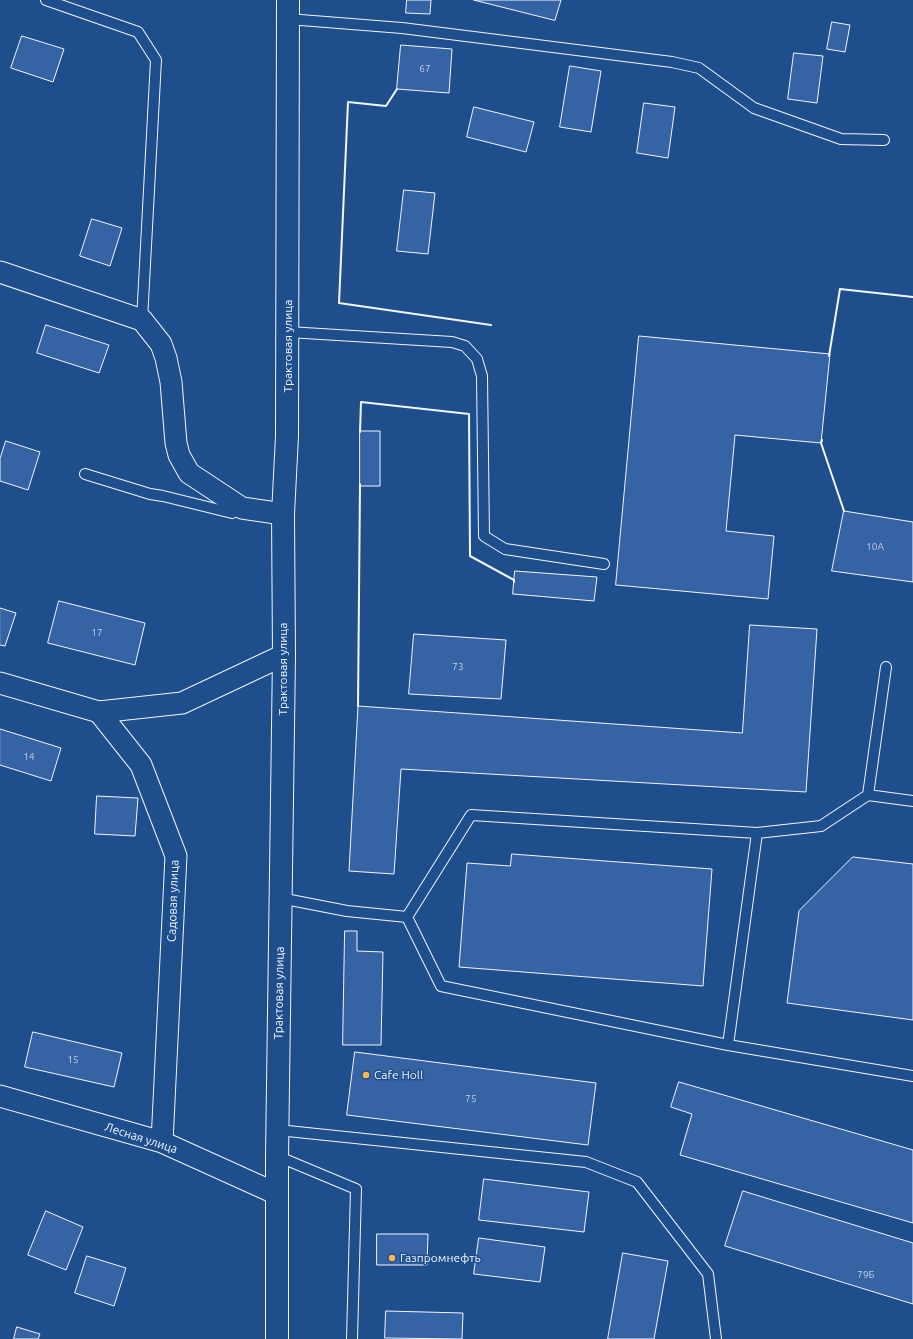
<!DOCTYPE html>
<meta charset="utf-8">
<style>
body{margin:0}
canvas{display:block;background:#1f4e8c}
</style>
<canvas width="913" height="1339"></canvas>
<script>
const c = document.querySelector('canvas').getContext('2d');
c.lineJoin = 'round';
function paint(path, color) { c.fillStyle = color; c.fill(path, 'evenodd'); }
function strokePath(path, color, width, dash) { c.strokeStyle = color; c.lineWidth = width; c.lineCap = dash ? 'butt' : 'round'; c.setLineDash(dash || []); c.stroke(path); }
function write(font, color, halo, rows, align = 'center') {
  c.font = font + ' Ubuntu,sans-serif'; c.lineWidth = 3; c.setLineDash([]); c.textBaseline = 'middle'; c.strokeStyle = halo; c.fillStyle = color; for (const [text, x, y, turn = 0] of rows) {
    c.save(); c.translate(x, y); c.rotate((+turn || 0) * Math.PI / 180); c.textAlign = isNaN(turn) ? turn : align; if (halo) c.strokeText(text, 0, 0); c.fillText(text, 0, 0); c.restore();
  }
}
const building = new Path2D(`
 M407,0h24l-1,14 -24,-1z
 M474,0h87l-6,20z
 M832,22l18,3 -5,27 -18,-3z
 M22,36l42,13 -11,33 -42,-14z
 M401,45l51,4 -3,44 -52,-4z
 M794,53l29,3 -6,47 -29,-4z
 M570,66l31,5 -10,61 -31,-5z
 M644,103l31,4 -7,51 -31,-5z
 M474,107l60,15 -8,30 -59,-15z
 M404,190l31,3 -7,61 -31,-3z
 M92,219l30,9 -12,38 -30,-10z
 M46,325l63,20 -10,28 -62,-20z
 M639,336l191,18 -9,89 -86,-8 -9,96 48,5 -6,63 -152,-14z
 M360,431h20v55h-20z
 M6,441l34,11 -12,38 -28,-9v-22z
 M844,511l69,11v60l-81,-11z
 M515,571l82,6 -3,24 -81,-7z
 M59,601l86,22 -10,42 -87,-22z
 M0,608l16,5 -11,33 -5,-1z
 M750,625l67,4 -11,163 -405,-23 -7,105 -45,-3 9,-165 384,27z
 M414,634l92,6 -5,59 -92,-5z
 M0,729l61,19 -10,33 -51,-16z
 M97,796l41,2 -3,38 -40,-2z
 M512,854l200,15 -9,117 -244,-19 8,-104 43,3z
 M853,857l60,7v156l-126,-17 12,-92z
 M345,931h12v20l26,1 -2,93h-38z
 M33,1032l89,21 -8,34 -89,-20z
 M355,1052l241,31 -8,62 -241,-30z
 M679,1082l234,68v73l-233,-68 12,-41 -21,-7z
 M484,1179l105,13 -5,40 -105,-12z
 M743,1191l170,52v61l-188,-58z
 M46,1211l37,16 -17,43 -38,-15z
 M377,1234h51l-1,31h-50z
 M479,1238l66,9 -5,35 -66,-8z
 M623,1253l45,8 -14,78h-46z
 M87,1256l39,12 -12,38 -39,-13z
 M386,1311l77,2 -1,26 -77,-1z
 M17,1327l23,7 -2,5h-24z`);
paint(building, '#3563a3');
strokePath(building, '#f2f6ff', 1);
const service = new Path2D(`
 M46,0l92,32 18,28 -14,260
 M288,19l114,9 270,34 27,6 55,40 87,31 43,1
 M288,332l164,10 13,4 12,13 5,17 2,160 21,13 99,15
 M85,474l65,20 13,2 69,17 10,-5
 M868,795l18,-128
 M757,833l64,-7 47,-31 45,6
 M280,898l67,13 60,6
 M407,917l64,-102 286,18 -29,212
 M407,917l34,69 287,59 185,31
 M278,1130l308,32 51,20 71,92 8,65
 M277,1156l79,33 -4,150`);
const minor = new Path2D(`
 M0,272l142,48 19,24 5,14 5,24 5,61 3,12 10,18 53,35 41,6
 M0,683l99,29 42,53 35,91 -14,286
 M99,712l83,-9 102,-48
 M0,1096l162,46 115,52`);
const trunk = new Path2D(`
 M277,1339v-183l7,-501 -1,-141 4,-78 1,-436`);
strokePath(service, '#f2f6ff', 12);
strokePath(minor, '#f2f6ff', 23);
strokePath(trunk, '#f2f6ff', 24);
strokePath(service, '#1f4e8c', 10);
strokePath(minor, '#1f4e8c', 21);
strokePath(trunk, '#1f4e8c', 22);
strokePath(new Path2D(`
 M397,89l-11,17 -38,-4 -9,201 152,22
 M829,356l11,-67 73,8
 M360,432l1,-30 108,12 1,142 44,24v2
 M822,440l-1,3 23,68
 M358,706l2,-222`), '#f2f6ff', 2);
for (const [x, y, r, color] of [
 [366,1075,4,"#ffb74d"],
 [392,1258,4,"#ffb74d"]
]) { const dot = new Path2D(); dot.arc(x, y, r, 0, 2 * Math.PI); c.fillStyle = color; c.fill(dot); strokePath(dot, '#1f4e8c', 1.5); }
write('10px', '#c3d1e8', null, [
 ["67",425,69],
 ["10А",875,547],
 ["17",97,633],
 ["73",458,667],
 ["14",29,757],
 ["15",73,1060],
 ["75",471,1099],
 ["79Б",866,1275]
]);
write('12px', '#f2f6ff', '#1f4e8c', [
 ["Трактовая улица",288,346,-90],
 ["Трактовая улица",283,669,-90],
 ["Садовая улица",173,901,-88],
 ["Трактовая улица",279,993,-89],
 ["Лесная улица",141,1138,18]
]);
write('12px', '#f2f6ff', '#1f4e8c', [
 ["Cafe Holl",374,1075],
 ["Газпромнефть",400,1258]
], 'left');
</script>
